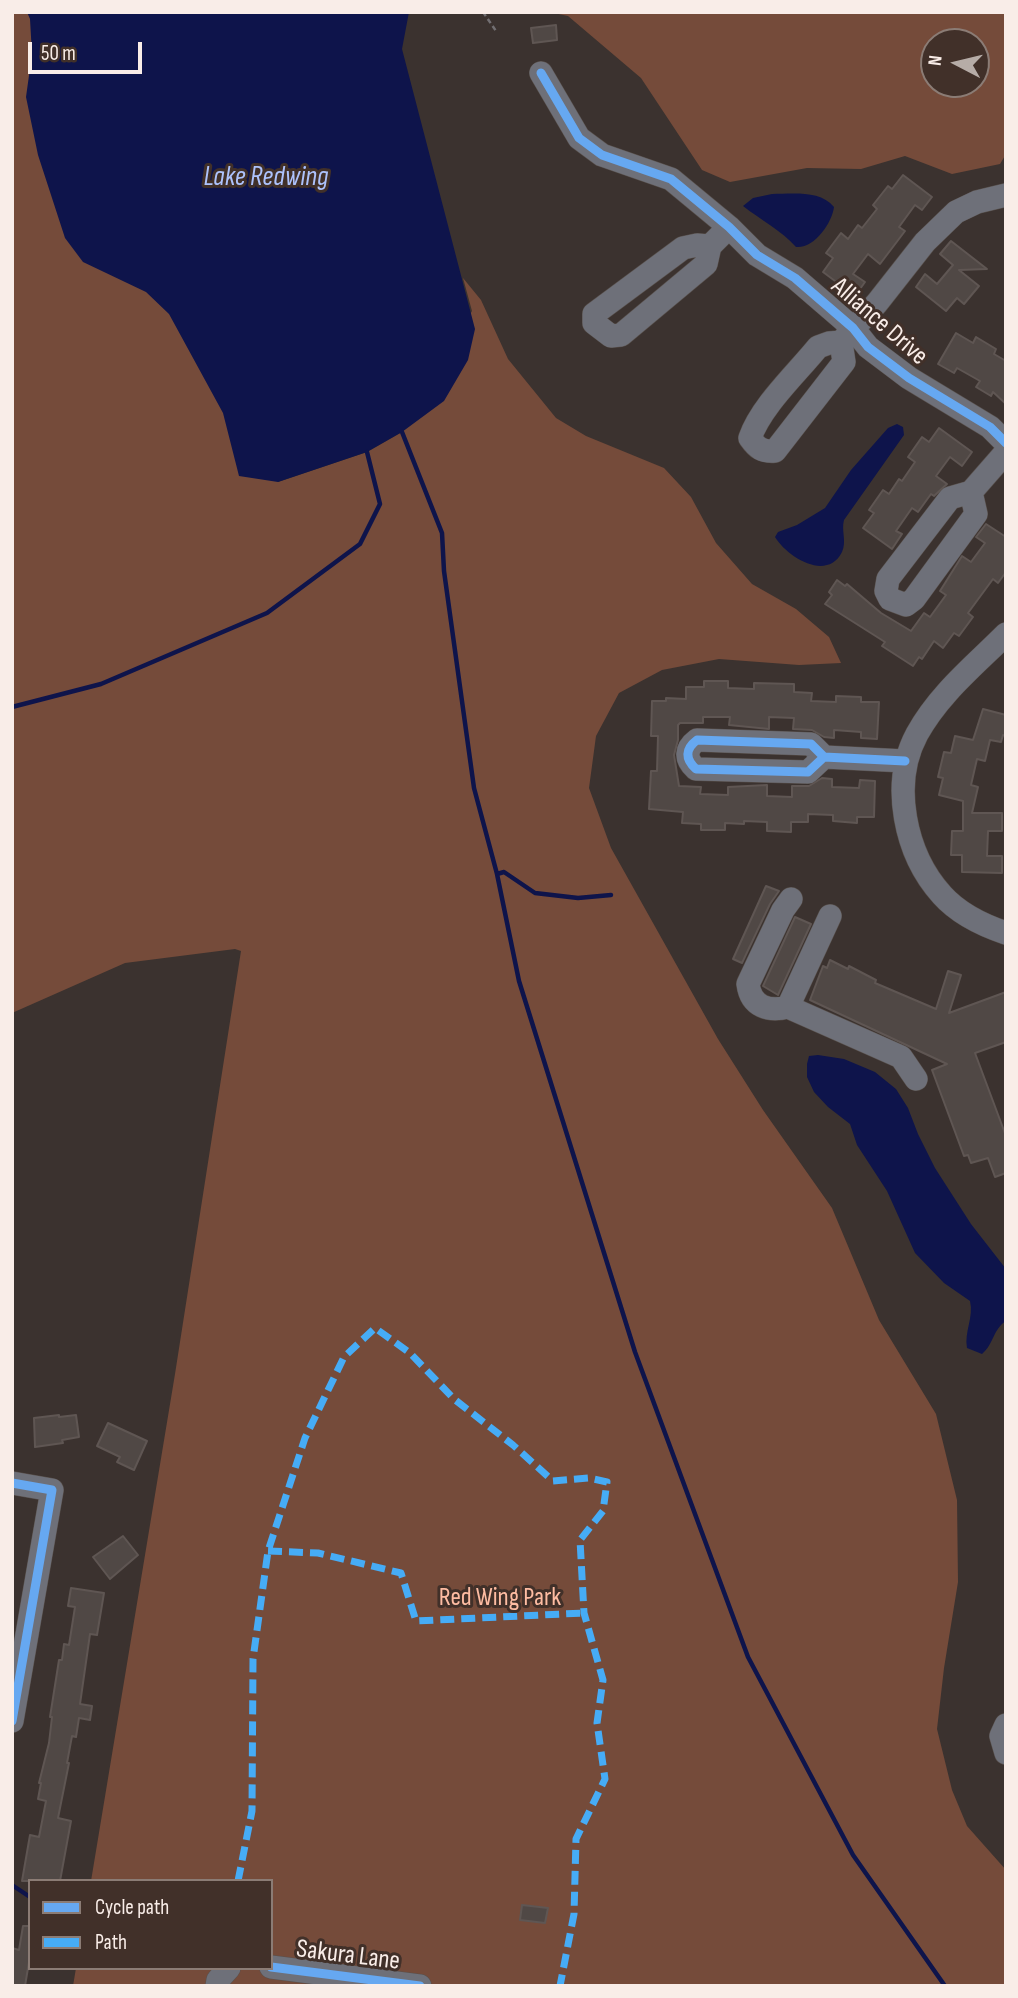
<!DOCTYPE html>
<style>
body{margin:0}
#map{position:relative;width:1018px;height:1998px;overflow:hidden;background:#3b322f;font-family:"Sofia Sans Condensed",sans-serif}
canvas{display:block}
.frame{position:absolute;inset:0;border:14px solid #f9ede8;pointer-events:none}
.legend{position:absolute;left:28px;top:1879px;width:245px;height:91px;box-sizing:border-box;background:#413029;border:2px solid #8b7c75;margin:0;padding:9px 12px;list-style:none;font-size:21px;color:#f9ede8}
.legend li{display:flex;align-items:center;gap:14px;height:35px}
.legend b{width:35px;border:2px solid #8b7c75}
.north{position:absolute;left:920px;top:28px;width:70px;height:70px;box-sizing:border-box;background:#413029;border:2px solid #8b7c75;border-radius:50%;rotate:277deg;font-size:19px;font-weight:700;line-height:28px;text-align:center;color:#f9ede8}
.north::after{content:'';display:block;margin:auto;width:24px;height:32px;background:#b6aca7;clip-path:polygon(50% 0,100% 100%,50% 72%,0 100%)}
.scale{position:absolute;left:28px;top:42px;width:114px;height:32px;box-sizing:border-box;border:4px solid #f9ede8;border-top:0;padding-left:9px;font-size:21px;line-height:24px;white-space:nowrap;color:#f9ede8;-webkit-text-stroke:5px #413029;paint-order:stroke}
</style>
<div id="map">
<canvas width="1018" height="1998"></canvas>
<div class="frame"></div>
<ul class="legend">
<li><b style="height:9px;background:#66a8f1"></b>Cycle path</li>
<li><b style="height:9px;background:#46acf6"></b>Path</li>
</ul>
<div class="north">N</div>
<div class="scale">50 m</div>
</div>
<script>
const c = document.querySelector('canvas').getContext('2d');
c.lineJoin = 'round';
function paint(path, color) { c.fillStyle = color; c.fill(path, 'evenodd'); }
function strokePath(path, color, width, dash) { c.strokeStyle = color; c.lineWidth = width; c.lineCap = dash ? 'butt' : 'round'; c.setLineDash(dash || []); c.stroke(path); }
function write(font, color, halo, rows, align = 'center') {
  c.font = font + ' "Sofia Sans Condensed",sans-serif'; c.lineWidth = 6; c.setLineDash([]); c.textBaseline = 'middle'; c.strokeStyle = halo; c.fillStyle = color; for (const [text, x, y, turn = 0] of rows) {
    c.save(); c.translate(x, y); c.rotate((+turn || 0) * Math.PI / 180); c.textAlign = isNaN(turn) ? turn : align; if (halo) c.strokeText(text, 0, 0); c.fillText(text, 0, 0); c.restore();
  }
}
paint(new Path2D(`
 M12,12h181l85,470 89,-30 35,-20 70,-121 -9,-33 18,22 27,59 48,59 30,18 78,32 27,29 25,46 36,41 44,25 33,28 12,26 -42,2 -80,-6 -57,11 -43,23 -23,43 -7,52 22,60 107,191 45,71 69,98 47,112 57,94 21,86 1,82 -14,86 -7,61 15,61 15,36 39,44v116h-933l3,-18h195v-87h-180l84,-507 66,-423 -6,-2 -110,14 -113,50z
 M549,12h457v142l-6,10 -48,10 -47,-18 -44,13 -54,-1 -77,14 -28,-12 -61,-92 -73,-62zM976,42v42h-42v-42z`), '#754b3a');
paint(new Path2D(`
 M27,12h382l-7,37 73,280 -7,31 -24,41 -42,31 -35,20 -89,30 -39,-6 -16,-63 -54,-99 -23,-22 -63,-30 -18,-24 -27,-83 -12,-58 6,-43 -2,-35z
 M772,194c21,0 48,-4 62,13 -2,16 -20,42 -38,40 -14,-16 -35,-27 -53,-41l10,-8z
 M897,424l6,3 1,8 -60,85c-3,11 3,21 -2,32 -15,30 -55,5 -67,-15l3,-5 19,-7 28,-17 26,-38 37,-42z
 M818,1055l26,4 31,13 21,17 12,19 10,26 17,34 36,56 35,45v52c-13,8 -12,23 -24,33l-15,-6c-3,-16 7,-31 3,-47l-26,-18 -29,-30 -28,-62 -30,-46 -7,-21 -22,-17 -14,-15 -7,-15v-13l2,-8z`), '#0e144b');
strokePath(new Path2D(`
 M402,432l40,101 2,38 30,217 23,86 22,107 116,371 113,305 105,198 92,131
 M12,707l89,-23 166,-71 93,-69 20,-40 -13,-52
 M497,874l7,-2 31,21 43,5 33,-3
 M12,1885l18,12`), '#0e144b', 4.5);
const building = new Path2D(`
 M556,25l1,15 -24,3 -2,-15z
 M903,175l29,22 -10,13 -7,-5 -16,22 6,4 -25,33 -12,-10 -15,20 12,8 -10,14 -32,-24 10,-14 -7,-5 15,-20 7,6 10,-14 4,3 15,-19 -4,-4 15,-19 4,3z
 M951,241l36,28 -28,1 20,16 -15,18 -7,-6 -11,13 -30,-24 9,-13 12,10 16,-19 -13,-11z
 M956,333l17,10 3,-6 20,12 -2,5 12,7v43l-13,-12 -2,4 -15,-9 4,-6 -23,-13 -3,5 -16,-9z
 M939,428l33,24 -10,14 -12,-9 -14,19 11,8 -13,12 -3,-2 -13,18 -6,-4 -16,23 6,3 -10,15 -29,-21 11,-15 -5,-3 14,-20 6,4 10,-15 3,2 13,-19 -7,-5 14,-20 7,5z
 M986,524l20,13v35l-8,11 -5,-4 -25,34 5,4 -14,19 -5,-3 -11,15 -9,-7 -12,18 -3,-2 -6,9 -31,-20 3,-4 -60,-38 7,-9 -3,-3 8,-12 8,6 2,-2 34,29 30,18 13,-18 6,4 16,-22 -6,-4 22,-35 9,6 14,-19 -9,-6z
 M704,681h24v7l26,1v-6l40,1v8l18,1 -1,8 25,1v-6l25,1v5h18l-2,37 -16,-1v-6l-27,-2v8l-10,-1 -12,-7 -19,-1 1,-11 -25,-1v12l-40,-4 1,-8h-27v6h-23l-2,2v15l-4,15 5,31 22,1 -1,7 28,1v-8l39,-2v11l25,1v-11h17l13,-8 10,1v8l27,1 1,-8 15,1 -1,36h-17v6l-24,-2v-6l-25,-1v8h-17v10l-24,-1v-9l-23,-1v3l-19,-1v7h-24v-6l-19,-1 1,-11 -34,-3 2,-38h6l1,-35h-7l1,-35h14v-3l20,1v-12h18z
 M983,709l23,6v21l-3,-1 -2,7 -11,-2 -5,21 -8,-2 -6,26 7,2 -6,26h30v18h-14l-1,25h15v17l-40,-1v-17h-11l1,-24h11v-30l-24,-6 4,-17 -5,-1 6,-25 7,1 4,-17 18,4z
 M766,886l13,5 -9,13 -28,59 -9,-4z
 M795,917l16,7 -33,71 -15,-9z
 M830,960l18,9 1,-3 27,14 -1,3 61,26 12,-38 13,4 -12,38 57,-21v50l-31,11 31,83v37l-11,4 -7,-19 -17,5 -3,-8 -4,1 -32,-86 15,-6 -137,-64 13,-34 4,2z
 M59,1415v2l17,-2 3,22 -17,3 1,3 -28,4 -1,-29z
 M108,1423l39,18 -13,29 -17,-8 3,-5 -23,-11z
 M123,1536l15,19 -28,24 -17,-22z
 M71,1588l33,5 -7,42 -7,-1 -10,70 12,2 -2,14 -11,-2 -3,19 -4,-1 -5,27h2l-11,55 13,3 -11,60h-38l8,-46 9,2 7,-36 -8,-2 3,-16h-2l10,-40 3,-26h-2l9,-57h3l2,-16 5,1 6,-38 -7,-1z
 M522,1905l26,3 -3,15 -25,-3z
 M23,1926h7v30l-5,30h-13v-38l7,2z`);
paint(building, '#504845');
strokePath(building, '#5f5653', 2);
const minor = new Path2D(`
 M541,73l38,65 23,17 69,24 58,48 28,28 38,23 58,50 15,19 41,31 81,49 16,16
 M710,246l-13,-1 -14,3 -89,66v9l17,13 10,-1 85,-71 4,-18 19,-19
 M841,342l-12,1 -11,4c-21,26 -57,59 -68,91 7,10 12,14 25,13l69,-89 -3,-20 36,-39 48,-61 31,-30 21,-10 29,-7
 M971,492l5,22 -62,85 -8,6 -16,-6 -4,-8 2,-12 62,-81 21,-6 35,-40
 M1006,634c-32,32 -67,60 -89,100 -27,50 -12,120 25,161 17,19 40,30 64,38
 M824,757l-16,15 -112,-3c-11,-10 -11,-20 1,-29l114,4 13,13 81,4
 M830,916l-42,91 113,50 15,22
 M788,1007c-19,5 -37,0 -40,-23l35,-74 8,-11
 M12,1483l40,7 -40,231
 M1006,1725l-5,11 5,17
 M271,1967l149,19
 M217,1986l1,-6 11,-12`);
strokePath(minor, '#59514d', 24);
strokePath(new Path2D(`
 M483,12l13,19`), '#726f72', 2.5, [5, 3.5]);
strokePath(minor, '#6e7079', 23);
strokePath(new Path2D(`
 M268,1551l50,2 83,20 15,48 168,-8
 M238,1881l14,-70 1,-152 15,-108 37,-113 39,-81 31,-29 35,25 44,46 59,46 40,36 36,-3 18,4 -4,29 -23,29 4,73 19,67 -6,43 8,56 -29,60 -2,75 -14,72`), '#46acf6', 7, [14, 7]);
strokePath(new Path2D(`
 M541,73l38,65 23,17 69,24 58,48 28,28 38,23 58,50 15,19 41,31 81,49 16,16
 M824,757l-16,15 -112,-3c-11,-10 -11,-20 1,-29l114,4 13,13 81,4
 M12,1483l40,7 -40,231
 M271,1967l149,19`), '#66a8f1', 9);
write('26px', '#f9ede8', '#413029', [
 ["Alliance Drive",879,322,41],
 ["Sakura Lane",348,1956,7]
]);
write('26px', '#febca2', '#413029', [
 ["Red Wing Park",500,1598]
]);
write('italic 28px', '#adc2fc', '#413029', [
 ["Lake Redwing",266,178]
]);
</script>
